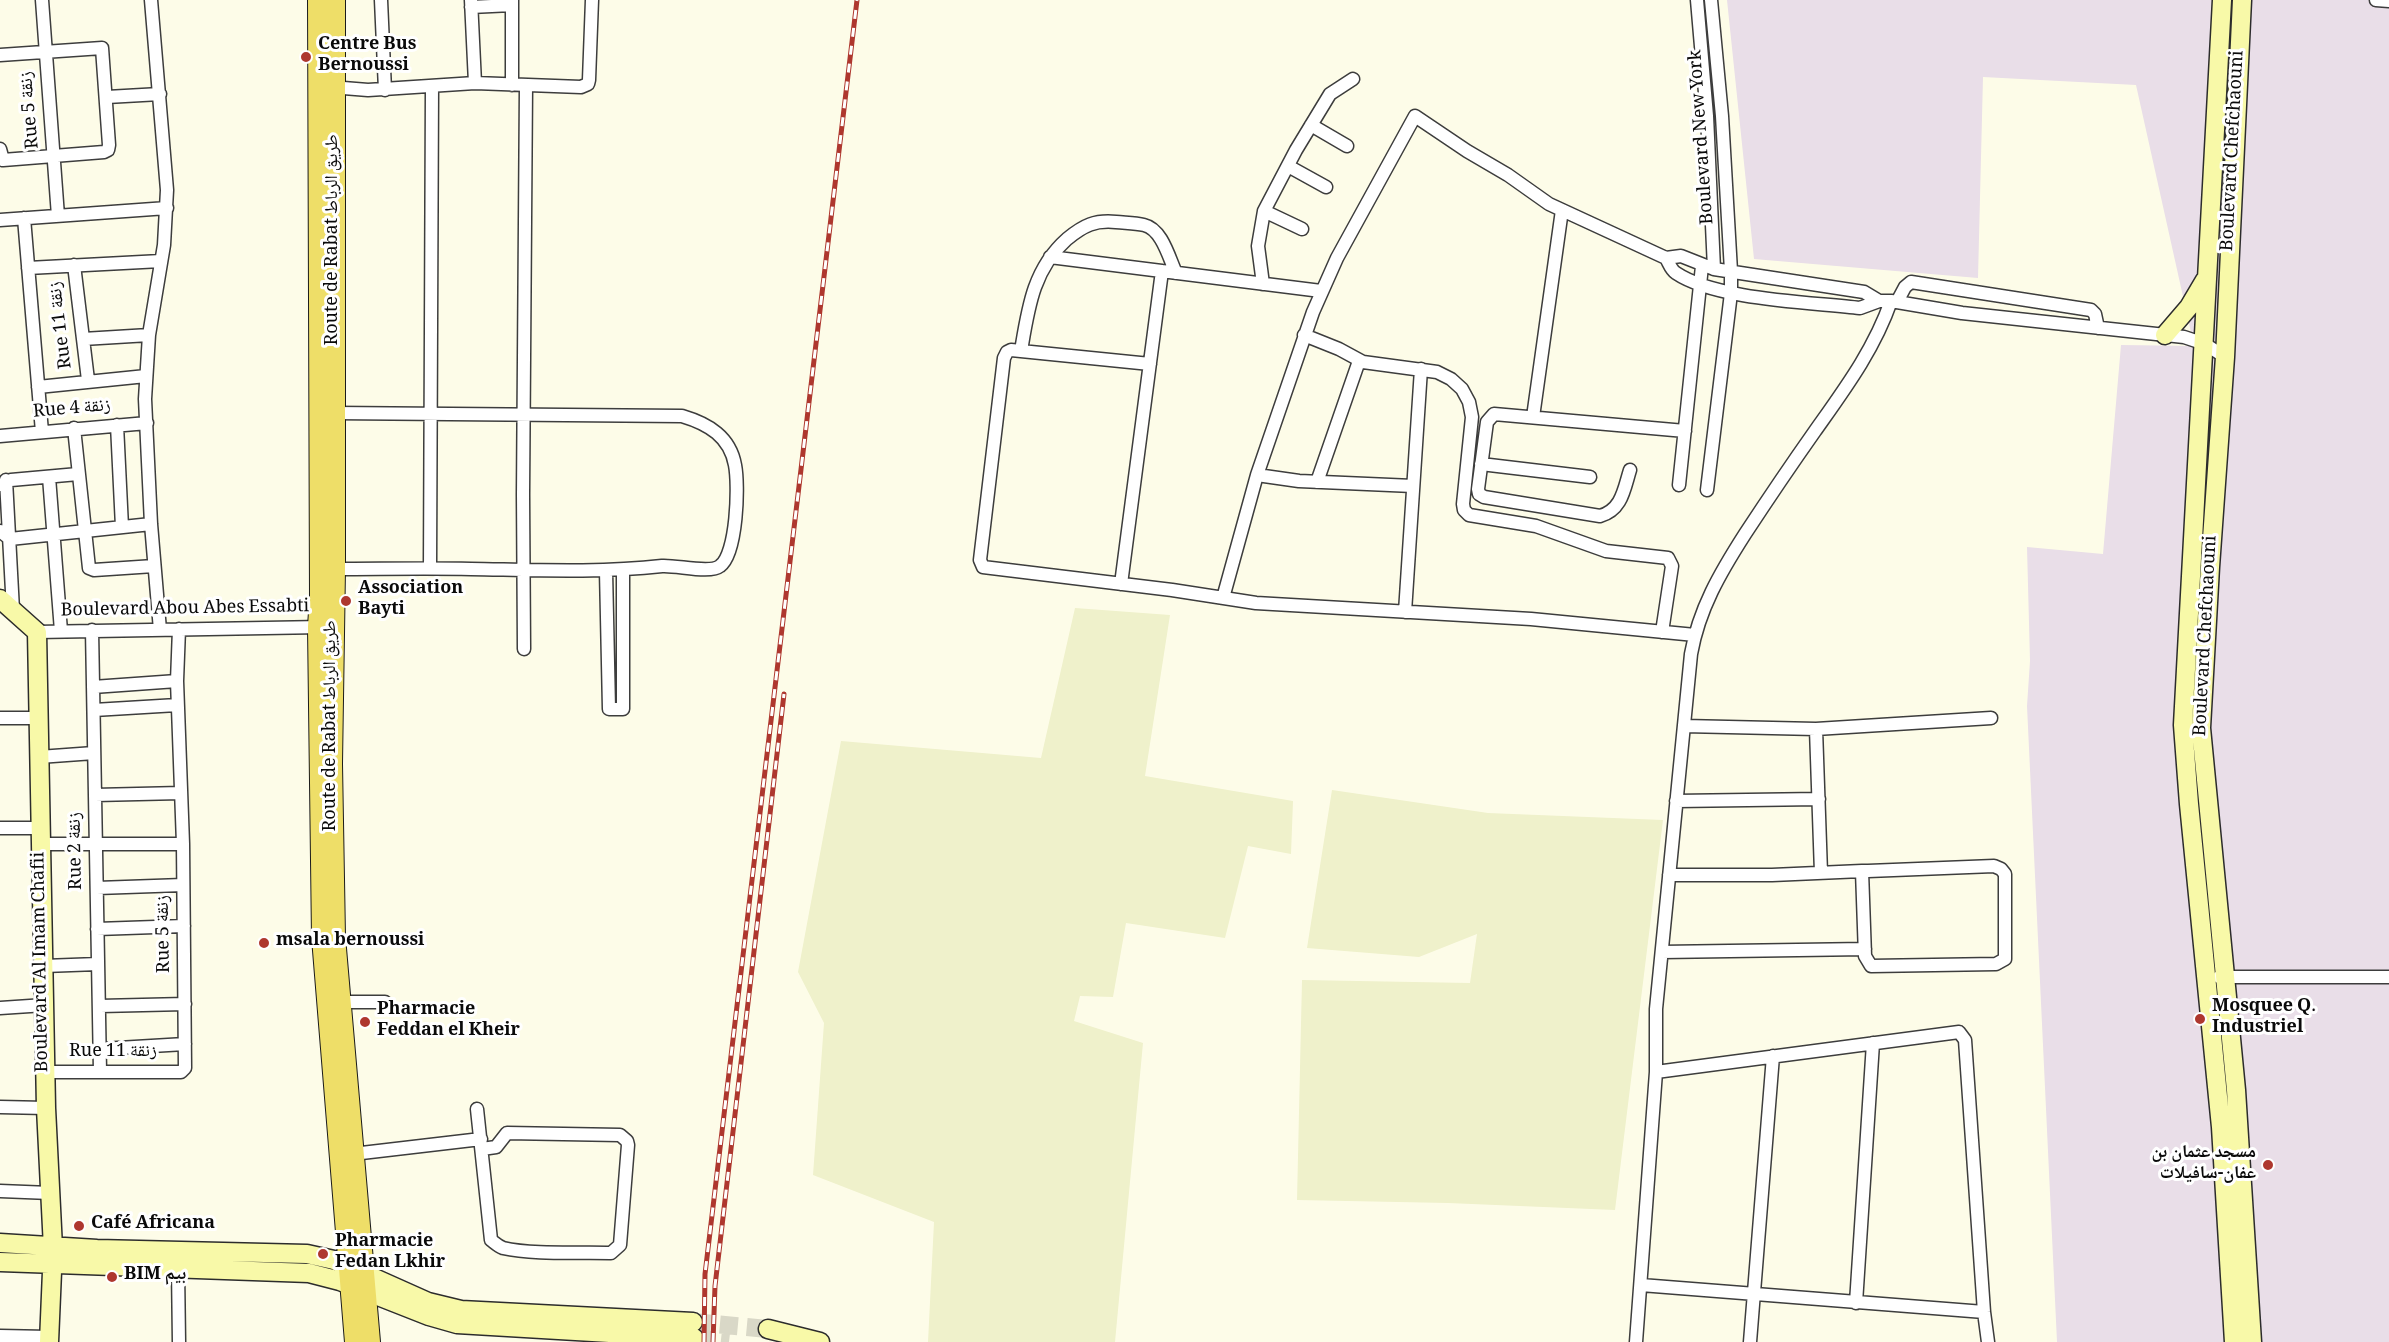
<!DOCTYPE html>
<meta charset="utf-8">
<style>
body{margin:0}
canvas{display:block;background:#fdfce8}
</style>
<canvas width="2389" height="1342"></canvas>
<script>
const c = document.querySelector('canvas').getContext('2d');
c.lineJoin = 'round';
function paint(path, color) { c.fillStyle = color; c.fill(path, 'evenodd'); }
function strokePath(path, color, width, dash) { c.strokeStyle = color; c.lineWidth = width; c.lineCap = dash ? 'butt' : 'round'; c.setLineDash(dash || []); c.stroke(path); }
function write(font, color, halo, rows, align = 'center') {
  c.font = font + ' Georgia,"Noto Naskh Arabic",serif'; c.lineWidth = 6; c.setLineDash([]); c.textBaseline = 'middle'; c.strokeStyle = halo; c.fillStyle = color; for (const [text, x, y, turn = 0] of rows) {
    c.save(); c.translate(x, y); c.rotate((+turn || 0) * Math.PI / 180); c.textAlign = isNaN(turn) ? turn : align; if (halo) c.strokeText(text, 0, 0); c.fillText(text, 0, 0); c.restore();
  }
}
paint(new Path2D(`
 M1727,0h662v1342h-332l-30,-636 3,-45 -3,-114 76,7 18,-209 73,1 -58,-261 -153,-8 -5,201 -224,-19z`), '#e9dee8');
paint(new Path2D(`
 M1075,608l95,7 -25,161 148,25 -2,53 -43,-8 -23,92 -99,-15 -13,74 -33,-1 -6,25 69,22 -28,299h-187l6,-120 -121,-47 11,-152 -26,-51 43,-231 200,17z
 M1332,790l156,23 175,7 -48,390 -167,-7 -151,-3 5,-220 168,3 7,-49 -58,23 -112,-9z`), '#eff1cb');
strokePath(new Path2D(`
 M693,1322l75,7
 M694,1338l35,4`), '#d9d8c7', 18, [18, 9]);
const street = new Path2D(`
 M42,0l16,216
 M151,0l16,190 -3,55 -15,90 -4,64 6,125 9,106
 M381,0l4,90
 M471,0l4,83
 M512,0v85
 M1697,0l10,116 7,153
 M2376,0l13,1
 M471,7l41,-2
 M0,55l102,-7 7,97 -1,5 -4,2 -101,8 -3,-11
 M331,87l37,3 107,-7 106,4 7,-3 1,-4 3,-80
 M107,97l53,-3
 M1311,125l36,21
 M1288,166l38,21
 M1264,211l38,18
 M24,218l18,214
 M0,220l167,-12
 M1050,257l271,34
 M1666,258c3,5 5,12 10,15 40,27 135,29 184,35l19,-7h12l71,12 222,24 21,7 20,13
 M74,265l14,115
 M28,268l133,-7
 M1263,284l-5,-38 6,-35 32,-61 34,-56 23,-15
 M1897,302l8,-15 6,-5 180,28 4,4 3,14
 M1304,335l35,14 24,13 74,10 14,7 11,10 7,13 3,15 -9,87 1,6 5,5 67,11 70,25 62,7 4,8 -10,66
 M83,339l66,-4
 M1021,351c7,-42 12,-82 46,-112 17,-14 28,-19 49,-17 9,1 19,1 28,3 18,4 25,33 32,48
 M1150,364l-139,-14 -4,2 -3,6 -24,202 3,7 189,23 84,13 275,16 164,16
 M38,387l108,-11
 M334,413l348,3c27,8 48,21 53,49 4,20 2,89 -15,101 -10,8 -43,-1 -58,0 -64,7 -127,4 -191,3 -45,-1 -91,0 -136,0
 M1533,417l29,-207
 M117,425l5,102
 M74,428l15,140 5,2 60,-4
 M0,436l147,-13
 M1481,464l109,13
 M1630,470c-6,19 -8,40 -30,46l-116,-19 -5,-3 -1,-5 9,-67 7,-8 191,17
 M1257,475l42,6 114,5
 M49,477l12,154
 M6,480l7,130
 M1317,482l42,-121
 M1,485l10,-5 67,-6
 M1679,485l23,-219
 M1707,490l24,-197v-22l-9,-155 -11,-116
 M0,531l10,8 141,-15
 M430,568l2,-482
 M606,571l3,138h14v-138
 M1121,584l41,-313
 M1223,598l34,-123 56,-163 24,-54 78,-142 52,35 41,24 41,29 117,54 15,-2 33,13 150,23 15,9
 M1405,612l16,-243
 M92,630l8,441
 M37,632l285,-5
 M524,649l-1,-155 3,-409
 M93,687l84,-6
 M94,710l83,-5
 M0,718h38
 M1684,726l132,3 175,-11
 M1816,729l5,144
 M39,757l55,-4
 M95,795l86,-2
 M1676,801l143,-2
 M0,828h40
 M41,844h142
 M1669,875h103l90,-4h6l126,-5 7,3 4,5v85l-9,5 -125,2 -6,-10 -3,-85
 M97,888l86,-3
 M97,929l87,-3
 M1662,952l203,-3
 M44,966l54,-2
 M2219,977h170
 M340,1002h45
 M100,1006l85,-2
 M0,1008l45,-3
 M101,1049l84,-5
 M46,1072h135l4,-4 -2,-224 -6,-163 2,-52
 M1656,1072l303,-40 6,8 19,272 4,30
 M0,1107l46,1
 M477,1109l14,131c4,3 7,6 12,8 30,7 76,4 108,5l9,-8 8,-100 -1,-4 -7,-6 -113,-2 -11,14 -14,2
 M353,1154l128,-15
 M0,1191l50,2
 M178,1269l1,73
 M1641,1285l343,27
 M1856,1303l17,-260
 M0,1336l49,1
 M1636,1342l20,-270v-63l35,-355c8,-45 29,-81 54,-120 23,-35 46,-69 70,-103 29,-41 59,-81 76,-130
 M1750,1342l23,-286`);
const secondary = new Path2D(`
 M2222,0l-39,725 6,79 32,323 13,215
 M2242,0l-17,357 -15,210 -9,161 35,362 16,252
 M2165,335l24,-28 16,-27
 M0,599l37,33 9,476 7,140 -4,94
 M0,1243l97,6 210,5 27,6 94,42 33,8 232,12
 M0,1262l309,11 31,8 89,35 28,8 237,14
 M768,1329l52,13`);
const primary = new Path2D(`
 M318,0l2,596 -2,31 4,311 33,404
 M335,0v569l-3,195 3,173 35,405`);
strokePath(street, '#3d3d3d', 15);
strokePath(secondary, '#2c2c2c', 21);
strokePath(primary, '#1b1b1b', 22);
strokePath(street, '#fff', 12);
strokePath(secondary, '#f8f9a8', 18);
strokePath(primary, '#eede68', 20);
const rail = new Path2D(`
 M704,1342l1,-68 152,-1274
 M713,1342l2,-56 69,-592`);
strokePath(rail, '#ae372e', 5);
strokePath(rail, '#fff', 3, [9]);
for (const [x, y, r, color] of [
 [306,57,6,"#ae372e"],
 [346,601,6,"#ae372e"],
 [264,943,6,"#ae372e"],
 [2200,1019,6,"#ae372e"],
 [365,1022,6,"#ae372e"],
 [2268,1165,6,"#ae372e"],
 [79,1226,6,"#ae372e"],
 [323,1254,6,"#ae372e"],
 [112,1277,6,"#ae372e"]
]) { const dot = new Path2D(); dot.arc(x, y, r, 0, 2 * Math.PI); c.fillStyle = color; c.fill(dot); strokePath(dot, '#fff', 2); }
write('bold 18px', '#0a0a0a', '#fff', [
 ["Centre Bus",318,47],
 ["Bernoussi",318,68],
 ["Association",358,591],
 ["Bayti",358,612],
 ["msala bernoussi",276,943],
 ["Mosquee Q.",2212,1009],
 ["Industriel",2212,1030],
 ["Pharmacie",377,1012],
 ["Feddan el Kheir",377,1033],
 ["مسجد عثمان بن",2256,1155,"right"],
 ["عفان-سافيلات",2256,1176,"right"],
 ["Café Africana",91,1226],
 ["Pharmacie",335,1244],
 ["Fedan Lkhir",335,1265],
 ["BIM بيم",124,1277]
], 'left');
write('18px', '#0a0a0a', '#fff', [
 ["Rue 5 زنقة",32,110,-95],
 ["Boulevard New York",1704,137,-94],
 ["Boulevard Chefchaouni",2235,151,-87],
 ["Route de Rabat طريق الرباط",335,240,-90],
 ["Rue 11 زنقة",63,325,-97],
 ["Rue 4 زنقة",72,411,-5],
 ["Boulevard Abou Abes Essabti",185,611,-1],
 ["Boulevard Chefchaouni",2208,636,-87],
 ["Route de Rabat طريق الرباط",333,726,-90],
 ["Rue 2 زنقة",78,851,-91],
 ["Rue 5 زنقة",166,934,-91],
 ["Boulevard Al Imam Chafii",43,962,-91],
 ["Rue 11 زنقة",113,1054]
]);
</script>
